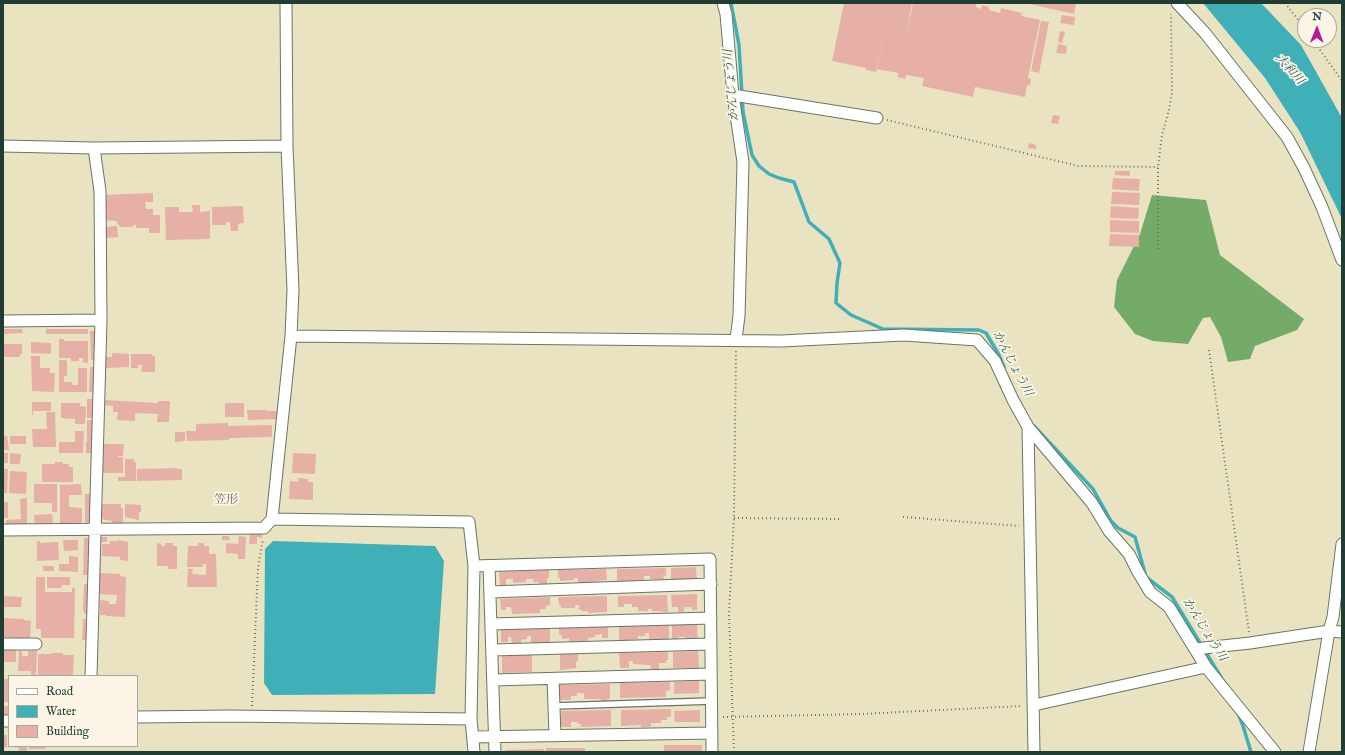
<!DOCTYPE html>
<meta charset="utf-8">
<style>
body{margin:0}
#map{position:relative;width:1345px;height:755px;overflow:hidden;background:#eae3c2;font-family:"IM FELL English",serif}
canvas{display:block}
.frame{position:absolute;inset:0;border:4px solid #1f3d34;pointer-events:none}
.legend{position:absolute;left:8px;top:675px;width:130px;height:72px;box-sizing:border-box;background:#fcf5e5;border:1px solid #a4ab9e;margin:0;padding:5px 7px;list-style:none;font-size:12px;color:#1f3d34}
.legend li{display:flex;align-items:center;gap:8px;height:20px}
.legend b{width:20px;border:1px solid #a4ab9e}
.north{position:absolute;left:1297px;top:8px;width:40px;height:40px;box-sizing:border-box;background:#fcf5e5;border:1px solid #a4ab9e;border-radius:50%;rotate:1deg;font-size:11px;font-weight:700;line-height:16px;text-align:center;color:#1f3d34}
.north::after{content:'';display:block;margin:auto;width:14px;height:18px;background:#b5179e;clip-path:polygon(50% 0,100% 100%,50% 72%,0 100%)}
</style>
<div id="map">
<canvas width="1345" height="755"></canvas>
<div class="frame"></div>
<ul class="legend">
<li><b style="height:5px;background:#fff"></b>Road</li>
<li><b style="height:11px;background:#40b0b8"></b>Water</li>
<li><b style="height:11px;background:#e6b0a7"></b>Building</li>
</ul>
<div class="north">N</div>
</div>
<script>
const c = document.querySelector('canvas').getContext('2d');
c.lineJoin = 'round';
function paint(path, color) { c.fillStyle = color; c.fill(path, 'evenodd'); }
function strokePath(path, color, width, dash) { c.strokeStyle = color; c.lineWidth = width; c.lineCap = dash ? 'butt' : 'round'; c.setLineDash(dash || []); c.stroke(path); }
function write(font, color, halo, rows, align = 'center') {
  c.font = font + ' "IM FELL English","Noto Serif JP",serif'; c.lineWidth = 3.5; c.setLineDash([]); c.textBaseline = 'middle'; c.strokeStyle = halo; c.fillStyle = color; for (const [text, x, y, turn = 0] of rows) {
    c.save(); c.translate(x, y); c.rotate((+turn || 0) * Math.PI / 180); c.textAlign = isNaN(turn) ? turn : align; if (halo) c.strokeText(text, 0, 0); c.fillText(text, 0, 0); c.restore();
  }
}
paint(new Path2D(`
 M1152,195l54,5 14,55 84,64 -7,11 -42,16 -5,13 -22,3 -7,-25 -11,-20 -7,1 -15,26 -35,-3 -18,-7 -21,-27 3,-27 23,-46z`), '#74ab68');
paint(new Path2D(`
 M1203,3h58l40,42 41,73v101l-42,-87 -35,-54z
 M273,541l162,5 9,15 -9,133 -163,1 -8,-12 1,-134z`), '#40b0b8');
strokePath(new Path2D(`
 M731,3l8,42 4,67 9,43 7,11 10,8 10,4 15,4 15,40 20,17 11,24 -3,20 -1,20 15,12 32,14 96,1 7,3 13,22 5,12
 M1034,426l59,63 18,32 7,7 17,9 11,40 26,20 52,85
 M1238,713l5,13 8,26`), '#40b0b8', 3.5);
paint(new Path2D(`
 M844,3h68l-7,41 8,-41h61l2,1v3l5,2 1,-4 7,2v3l11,3 1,-5 21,5 -1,3 19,4 -12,58 3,1 -1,7 -3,-1 -2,12 -50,-10 -2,10 -51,-11 2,-8 -18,-3 -1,4 -7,-2v-4l-21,-4 8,-42 -9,45 -10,-2v-2l-34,-7z
 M1025,3h51l-2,11z
 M1062,15l13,2 -1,8 -14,-2z
 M1041,21l8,1 -10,51 -8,-2z
 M1060,31l5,1 -3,11 -4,-1z
 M1058,44l9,2 -1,8 -10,-1z
 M1053,115l7,1 -2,8 -7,-1z
 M1029,143l7,2v4l-8,-1z
 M1115,171h15v5l-15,-1z
 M1113,178l27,1 -1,12 -27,-2z
 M1112,192l28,1 -1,12 -28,-1z
 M153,193v9h-8l1,7h7v6h7v18h-11v-5h-13v-3h-3v2h-13l-1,-2 -2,-1v-3l-14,-1v-8h4v-3h-5v-14z
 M192,205h8v7l10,-1v28l-44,1 -1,-33h14v5h14z
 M243,206l1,17 -6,1v7h-7l-1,-9h-4v3h-14v-18z
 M1111,206l28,2 -1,11 -28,-1z
 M1110,220l29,1v12l-29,-1z
 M117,226l1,11 -13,1 -2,-11z
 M1110,234l29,1v12l-30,-1z
 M3,329h19l1,4 -20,1z
 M46,329h42v5h-42z
 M90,331h6v29h-5z
 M59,339h5v2h24v22l-5,-1v-4h-4v3h-8v-3h-12z
 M31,342l20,1v11l-20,-1z
 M3,344h19v10h-2v3h-17z
 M112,353l17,1v13l-23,1v-11h6z
 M131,354h21v2h3v16h-14l1,-7h-4v3h-7z
 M31,356h9v12h10v5h5l-1,19 -22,-1z
 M59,360h8v16h-3v6h8v3h6v-17h9v24h-28z
 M90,367h6v25h-7z
 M87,399h9l-1,19h-8z
 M104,400l54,3v-2h12l-1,21h-12l1,-8 -23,-1v8l-18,-1 1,-8h-5v-6l-9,-1z
 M32,402h19v9h-18v4h-1z
 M61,403h19v3l6,1 -1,17h-10v-5l-14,-1z
 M225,403h19v14h-19z
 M247,410h19v1h11v8l-29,1z
 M46,412h9l1,35h-23l-1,-18h15z
 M87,420h8v33h-9v-11h1z
 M228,423v3l44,-1v12l-43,1v2l-42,1 -1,-10h10v-7z
 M75,431h9l-1,22h-24v-11h16z
 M175,432h10v9l-10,1z
 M3,436h4l2,14h-6z
 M10,436h16v8h-16z
 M102,444h22l-1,12h-5v1h5v16h-21z
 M3,453h5v10h-5z
 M10,453l11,1 -1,10h-10z
 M293,453l23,1 -1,20 -23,-1z
 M125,459h9v3h2v19h-18v-4h7z
 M55,462h8v2h6v3h4v15h-31v-18h13z
 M177,468v1h5v11l-45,1v-12z
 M3,469h5l-1,24h-4z
 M10,471l17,1 -1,22 -17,-1z
 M298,478l11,1 -1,3h5v18l-24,-1 1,-18 8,1z
 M34,484h23v28h-5v-9h-18z
 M81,484l1,11h-13v12l13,1v16h-2v2l-20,-2v-39z
 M85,494h8v29h-8z
 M27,498v29l-21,1v-8l15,-1 -1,-20z
 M3,502h5v16h-5z
 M101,504h20v4h2v15h-11v-2l-11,-2z
 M125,504l16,1v7h-2v8l-14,-3z
 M52,514l1,10 -18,3 -1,-12z
 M250,532l12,1v5l-5,-1v7h-8z
 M222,536h7l1,4h-8z
 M239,536l7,1 -1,22h-7v-5l-12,-1v-10l12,1z
 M99,537h8v5h-8z
 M84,538h6l-1,37h-6z
 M63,540h15v10l-14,1z
 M119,540l9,2v19l-8,-1v-3l-18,-1v-12h8v-3h8z
 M37,541h3v2l18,-1 1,18 -22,1z
 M157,543l4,1v2h4v-3h8v3h4v23h-9v-3h-11z
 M198,543h6v3h5v8h7l1,33h-30l1,-18h5l-1,5 14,1v-11h-3v3h-16l1,-21h10z
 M69,556l9,1v15l-19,-1v-7h10z
 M43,566h11v5h-11z
 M99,567h2l-1,6 21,1 -1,2 6,1 -1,40 -19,-1v-1h-6v-15l9,1v3h7l1,-9 -20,-1z
 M696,567l1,16h-19l-1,-3h-6v-12z
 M666,568v8l-3,-1 1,4h-14v-3h-6v4h-7v3l-20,2v-16z
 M606,569l1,11 -10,1v4l-19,-1v-6h-4v2l-14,1v-3h-2v-8z
 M549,570v8h-2v8h-8v-4h-6v-3h-7v3l-13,1v-4h-7v6l-6,1 -1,-14z
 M36,577h9v15h27v-4h3l-1,50h-33v-9h-5z
 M47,577h23v8h-8l-1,3h-14z
 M84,584h5l-1,30 -4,-1v-2h-1z
 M697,594v16h-5v-3h-8v5h-6v-5h-6l-1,-12z
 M667,595l1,17 -16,-1v-2h-4v2h-10v-4h-6v-3h-8v3h-6v-11z
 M3,596l19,1 -1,10h-18z
 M607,596v16l-19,1v-2h-6v-1h-3v-5h-4v3h-14v-3h-2l-1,-8z
 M550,597v8l-4,1v3h-6v4l-28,1 -1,-7h-5v3h-5l-1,-11z
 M3,618l21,1v1l7,1 -1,18 -27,-2z
 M83,619h5l-1,21h-5z
 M697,624l1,17h-12l-1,-4h-7v4h-6v-16z
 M669,625v15l-20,3v-10h-4v3h-7v3l-9,1v1l-10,2v-17z
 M608,626v12h-6v-4l-7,1v2l-7,1 1,4 -20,2v-6l-7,1v-4h-3v-8z
 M550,628v15l-3,1h-16v-8h-4v3l-6,1v4h-9l-1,-7h-3v5h-7v-13z
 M3,649h13v13h-13z
 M19,651h3v5h6v-5h9l-1,25h-5v-5h-13z
 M698,651l1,17h-26v-16z
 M668,652v8h-2v3h-7v6h-8l-1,-4 -17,-1v-3h-4v7h-9l-1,-15z
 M52,653h11v2h11l-1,21h-35v-22h14z
 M560,654h18v7l-2,1v6l-16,2z
 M502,655h30v17l-30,1z
 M4,679h5v23h-6z
 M699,681v12l-25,1v-12z
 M670,682v8l-4,1v6l-46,1v-15z
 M610,684v15h-3v2h-6v-2h-17v-6h-7v3h-6v4h-12v-15z
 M3,706h6v9h-6z
 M671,709v8h-4v3h-6v3h-10v4h-10v-2l-20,1v-16z
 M611,710v16l-30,1v-3h-3v-2h-7v5h-10v-16z
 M700,710v12h-25l-1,-11z
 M3,735h4v13l-4,-1z
 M664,745h38v7h-38z
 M12,746h15v6h-8v-4l-7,-1z
 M29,746h16v3h-16z
 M546,748h39v4h-39z
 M544,749v3h-38l-1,-2z`), '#e6b0a7');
const service = new Path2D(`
 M554,706l158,-5`);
const minor = new Path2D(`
 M723,3l3,11 7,81 10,67 -4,154 -3,23
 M1177,3l28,30 82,104 17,31 18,39 20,53
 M733,95l144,23
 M3,146l91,2 193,-2
 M94,148l6,43 1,129
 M3,321l98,-1 -10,356
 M291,336l490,5 123,-6 73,5 18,21 18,39 15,27 64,76 17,28 20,23 9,18 12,20 19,15 37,60 69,85
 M1028,427l6,325
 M272,519l197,3 5,44 -3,153 3,33
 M3,530l261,-2 8,-9 19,-183 2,-46 -6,-144 -1,-143
 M474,566l236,-7 2,193
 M489,566l6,186
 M490,592l221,-8
 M491,624l220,-6
 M3,644h33
 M1195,649l55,-6 79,-12 13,1
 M492,650l219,-6
 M553,679l2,57
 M493,680l218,-6
 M1034,705l172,-38
 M137,717l93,-1 241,3
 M3,721h6
 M473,737l239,-4
 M1309,752l20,-121 4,-14 9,-73`);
strokePath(service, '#676', 8);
strokePath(minor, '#676', 13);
strokePath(new Path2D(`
 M1285,3l20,26
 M1313,40l29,41
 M887,120l191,46 80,1
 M1158,249v-82l4,-32 7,-25 3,-18 -1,-78
 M1209,350l40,282
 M903,517l116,9
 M734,518l107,1
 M252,706l6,-138 5,-29
 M723,717l138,-3 161,-8
 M734,752l-5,-138 5,-98 2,-166`), '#676', 2, [1, 3]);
strokePath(service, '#fff', 5.5);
strokePath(minor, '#fff', 11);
write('italic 12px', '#29605c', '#fcf5e5', [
 ["大和川",1289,70,48],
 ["かんじょう川",732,85,-95],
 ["かんじょう川",1012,364,62],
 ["かんじょう川",1204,630,58]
]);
write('12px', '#65655c', '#fcf5e5', [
 ["笠形",226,501]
]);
</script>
